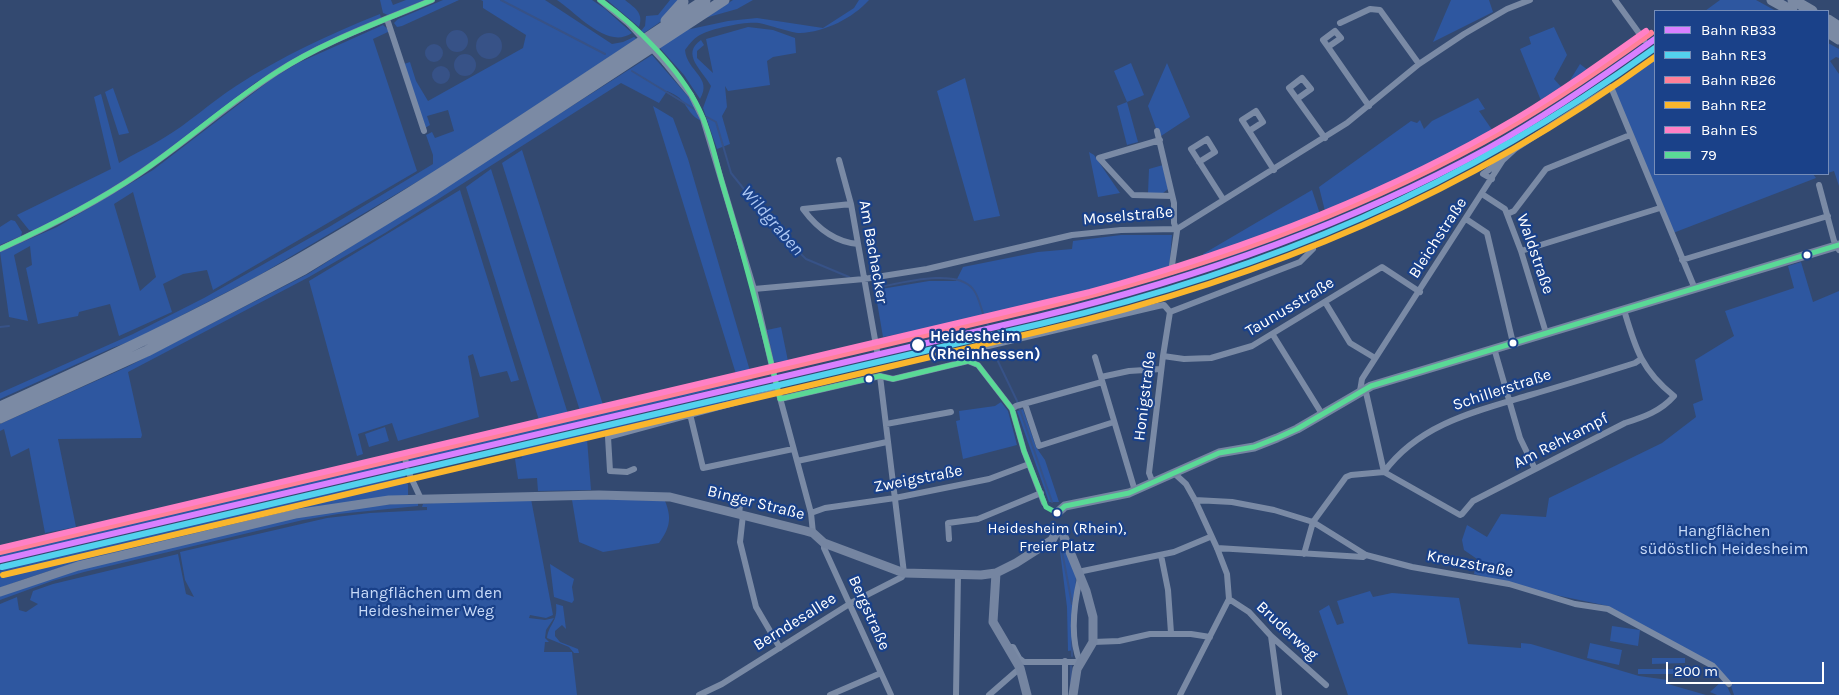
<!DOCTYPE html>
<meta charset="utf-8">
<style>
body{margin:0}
#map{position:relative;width:1839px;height:695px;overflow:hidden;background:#334970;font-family:Karla,sans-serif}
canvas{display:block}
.legend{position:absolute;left:1654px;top:10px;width:175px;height:165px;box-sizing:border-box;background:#1a4189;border:1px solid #768db8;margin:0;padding:6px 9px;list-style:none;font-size:15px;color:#fff}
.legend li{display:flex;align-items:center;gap:10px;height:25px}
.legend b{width:25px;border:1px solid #768db8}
.scale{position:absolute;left:1666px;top:662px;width:158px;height:22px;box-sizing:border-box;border:2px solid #fff;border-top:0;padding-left:6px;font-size:15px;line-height:18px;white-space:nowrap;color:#fff;-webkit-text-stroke:4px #1a4189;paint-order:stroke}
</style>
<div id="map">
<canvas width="1839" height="695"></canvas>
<ul class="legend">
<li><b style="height:6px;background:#d880ff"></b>Bahn RB33</li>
<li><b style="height:6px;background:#53d2ee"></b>Bahn RE3</li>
<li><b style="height:6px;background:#ff8098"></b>Bahn RB26</li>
<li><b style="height:6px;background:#fab62d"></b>Bahn RE2</li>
<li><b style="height:6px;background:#ff80c5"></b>Bahn ES</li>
<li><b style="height:6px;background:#5ad996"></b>79</li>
</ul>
<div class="scale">200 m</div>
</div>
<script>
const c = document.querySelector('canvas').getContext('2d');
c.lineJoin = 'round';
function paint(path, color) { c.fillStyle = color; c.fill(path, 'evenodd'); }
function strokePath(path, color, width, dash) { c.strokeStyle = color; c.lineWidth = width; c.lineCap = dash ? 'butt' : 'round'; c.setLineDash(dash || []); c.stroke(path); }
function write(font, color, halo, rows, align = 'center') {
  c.font = font + ' Karla,sans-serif'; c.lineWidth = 4.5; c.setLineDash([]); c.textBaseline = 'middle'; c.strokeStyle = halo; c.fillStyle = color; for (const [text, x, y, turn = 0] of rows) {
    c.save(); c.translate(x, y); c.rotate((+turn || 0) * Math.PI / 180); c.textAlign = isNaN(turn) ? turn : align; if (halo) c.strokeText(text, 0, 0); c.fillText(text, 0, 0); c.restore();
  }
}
paint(new Path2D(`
 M380,0h11l2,5 13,-5h19l-37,15 -5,-2z
 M443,0h16l-57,26 -5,1 -3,-4 4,-4z
 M481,0h64l67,44 11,-2 11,-5 3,2 -195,128 -184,109 -124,64 -22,8 -112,51v-6l133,-59 71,-36 125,-71 104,-63v-9l-7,-20 6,-3 3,6 19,-7 -6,-21 -21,6 3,9 -5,3 -21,-64 6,-2 6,19 12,20 95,-53 3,-13 -43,-27v-7z
 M557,0h35l12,8 28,25c-25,17 -55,-20 -75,-33z
 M607,0h18c10,8 19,13 14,27z
 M670,0h10l-17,20 -19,13 -3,-2 4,-5 1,-10 12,-1z
 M733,0h20l-16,9 -32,9z
 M859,0h10c-16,18 -44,32 -69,33 -9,0 -30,-8 -41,-10 -13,-2 -45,5 -57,11 -7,3 -12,9 -17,16 2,22 28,27 15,49l-16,-24 -25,-28 27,-17 42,-9 29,-3 66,10 31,-20z
 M1451,0h38l4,12 -60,30z
 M1720,0h36l20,11h-71z
 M380,14l1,4 -98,48 -28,17 -97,75 -62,40 -60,32h-7l-12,-15 4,-2 90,-44 -17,-72 7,-3 18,69c14,-9 29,-15 43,-24 26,-15 49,-37 74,-53 46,-30 94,-52 144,-72z
 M383,25l7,6 -17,8 44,132 -204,119 -6,-20 -24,4 -20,10 9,28 -53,24 -9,-32 -31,8 -1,4 -40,8 -12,-56 6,-3 -2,-19 -16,9 14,66 -19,-4 -9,-65 57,-25 96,-57 120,-92 25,-15zM133,192l23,85 -16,14 -26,-87z
 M748,27l25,3 22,8 1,15 -23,4 -6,4 3,24 -42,6 -3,-5 2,21 -5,9 8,28 -13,5 -14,-41 8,-22c-8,-15 -31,-32 -10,-46l3,5 -7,6v7l16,15 -7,-34z
 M1554,27l13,28 -13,24 10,11 16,-26 13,10 -49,34 -24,-59 11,-5 -2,-7z
 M1828,43l11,6v9l-3,-1 -6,4 9,13v112l-5,-15 -6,2z
 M652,55l40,46 9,20c-18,-10 -11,-21 -34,-30l-8,12 -38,-20 -236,150 -76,44 -181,95 14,63 -1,3 -83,1 18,88 -31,6 -16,-85 -18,9 -7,-28 -4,2v-7l127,-57 181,-93z
 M1655,57v117h158l3,4 -143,55 -61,-145 37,-25z
 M1131,63l13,32 -17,7 11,40 -11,3 -10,-39 10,-4 -13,-31z
 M1167,63l23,54 -29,19 -4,-5 -9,-25z
 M965,78l35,138 -26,5 -37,-130z
 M113,88l16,45 -10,2 -14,-43z
 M1478,98l7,11 -6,2 16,23 -59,31 -28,9 -82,41 -7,-28 92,-66 6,2 3,-3 4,9 8,-8z
 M653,106l20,12 15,41 62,212 -14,3z
 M522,150l81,255 -23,6 -78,-248z
 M1089,152l5,3 26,38 -22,4z
 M1163,165l5,24 -5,4h-15l1,-24z
 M491,169l77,245 -29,6 -73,-233z
 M460,190l59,190 -8,2 -4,-11 -27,6 -7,-23 -5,2 11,61 -81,24 -6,-18 -34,11 5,20 -6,2 -48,-175z
 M1312,190l9,27 4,4 -87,33 -30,9 -5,-9z
 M11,220l4,1 7,11 -1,4 -21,9v-18z
 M1121,235h51l-3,35 -221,58 -2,-3 -63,12 -8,-47 54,-9h27l7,-14 75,-15 34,-3 1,-8z
 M1801,262l12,40 26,-11v404h-105l-4,-12 -15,-18 -107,-59 -67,-14 -67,-18 3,-15 -13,-9 -2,-10 5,-15 20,12 14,-23 45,3 3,-19 113,-55 34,-26 -3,-13 10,-4 -8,-40 39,-24 -9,-25 69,-23 -6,-22z
 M781,327l7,34 -14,1 -7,-32z
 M751,376l1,4 -343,83v-6z
 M755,389l2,5 -170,45 4,51 -53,1 -1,-13 -19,1 -3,-20 7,-1 -4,-12z
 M1001,402l7,9 9,34 -54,14 -7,-38 4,-1 -1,-9 36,-5z
 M1023,409l13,38 9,13 14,42h-10l-32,-91z
 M385,427l4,14 -20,6 -4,-13z
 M397,456l6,8 -403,94v-11l265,-58z
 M406,472l-2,9 4,3v12c-69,4 -135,21 -202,36 -70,16 -139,30 -206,56v-21z
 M531,499l22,116 -7,3 -16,-3 -1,3 16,2 9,-2 -8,12 -1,8 4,4h-4l-1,10h28l5,43h-577v-91l17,-7 2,13 7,2 12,-8 -8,-4 3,-9 20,-7 125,-30 8,40 8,3 -9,-17 -5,-28 147,-34 43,-5 57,-3v-3h-5l1,-3 10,-1z
 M610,499l55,2c7,17 5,27 -6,42l-56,9 -24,-10 -7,-42z
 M409,503h9v3l-80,8 -35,6 -219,52 -32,9 -52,19v-5l67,-23 229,-55 70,-11z
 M1062,540l14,33 -2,77 -6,1 -1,-44 -8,-64z
 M550,564l24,15 -2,8 2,13 -2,3 -18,-6z
 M1370,591l3,6 19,-4 67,5 9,46 53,4v-5l10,1 108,32 29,4v4l38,11h-358l-29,-84 10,-6 8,20 7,-2 -7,-22z
 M556,604l7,2 3,23 -4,-4 -7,6v5l5,6 18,7 1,4h-5l-5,-6 -22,-9c2,-15 11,-15 9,-34z
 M1612,626l28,4 -2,16 -28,-5z
 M1590,643l32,7 -3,15 -32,-7z
 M1652,658h33v5l-33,1z
 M1638,669h54v5h-54z
 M1722,681l5,5 4,9h-14l-7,-3z`), '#2e57a0');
paint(new Path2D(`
 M446 41a11 11 0 1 1 22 0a11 11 0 1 1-22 0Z
 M476 46a13 13 0 1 1 26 0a13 13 0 1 1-26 0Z
 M425 53a9 9 0 1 1 18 0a9 9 0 1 1-18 0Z
 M454 65a11 11 0 1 1 22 0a11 11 0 1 1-22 0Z
 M432 75a9 9 0 1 1 18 0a9 9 0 1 1-18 0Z`), '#375287');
strokePath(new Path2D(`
 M501,0l104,54
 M632,71l64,39
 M707,117l9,5 15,51 50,62 25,24 43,18
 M875,288c23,-4 81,-21 98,1 8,10 8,25 15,36
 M0,327l9,-1
 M993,351l25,52
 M1019,407l33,95
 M1060,541l12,63
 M1072,656v-15
 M1071,683v-17`), '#375287', 2);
strokePath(new Path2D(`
 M600,0l29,24
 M1615,0l29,40
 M387,19l37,112
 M1340,23l30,-14 10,1 39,54
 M1328,47l13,-9 -6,-7 -12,9 5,7 41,59
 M665,63l26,32 12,24 51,170 20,86
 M1297,99l14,-10 -9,-11 -13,10 36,50
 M1157,131l17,72v20l3,8 -6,41
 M1249,131l14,-9 -7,-11 -14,9 32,50
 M1160,140l-61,18 34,37 39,1
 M839,160l12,44 26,147
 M1199,162l16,-10 -8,-13 -16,10 32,50
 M1492,179l-9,-5 17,-12
 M1819,185l15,56 5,9
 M1482,194l23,15 16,42 25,82
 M851,204l-48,5c14,19 31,33 55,35
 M1507,214l7,-3 32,-42 84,-34
 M1466,219l21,14 26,110
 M0,249c49,-22 96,-46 140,-76 47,-32 90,-70 137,-101 48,-31 103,-50 155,-72
 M1521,251l139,-43
 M1682,260l146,-44
 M754,289l110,-10 63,-10 145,-34 49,-5 56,-1 170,-106 72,-59 45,-30 43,-25 23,-9
 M1325,302l25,41 25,15
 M1170,312l130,-50 13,-13
 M1273,335l49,79
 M1494,348l26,90 15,31
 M1163,356l21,3 27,-1 41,-12 130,-79 38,25
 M1095,357l40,134
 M972,362l6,-13 6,-2 174,-41 6,-1 6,7
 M772,369l103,-24
 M880,376l13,3 75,-18 10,4 34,44 12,42 20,52
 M1101,377l28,-6 32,-2
 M776,383l35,130 2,20
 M1365,388l19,84 76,43 2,-1 11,-13 152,-78c19,-6 36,-12 49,-27 -33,-26 -39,-49 -50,-86
 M1360,391l2,-12 141,-219 12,-11 96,-62 84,202
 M780,399l100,-23
 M1025,404l14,42 75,-24
 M1012,409l4,-3 86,-24
 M690,414l13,54 90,-19
 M886,424l65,-12
 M405,456l1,7
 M797,461l90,-19
 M634,469l-7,3 -17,-1 -2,-34 170,-46
 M408,471l13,28
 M1384,472c35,-48 92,-61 146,-77 35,-10 70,-21 105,-32l6,-4
 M1175,474l11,10 9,16 22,48 10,26 2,25 -49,96
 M1153,483l-4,-10 14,-117 7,-44
 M1195,500l37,2 42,8 39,12 53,33 46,12 97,17 66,20 33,5 105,57 16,18
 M739,513l2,-15
 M811,513l14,-5 70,-10 94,-19 40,-15
 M743,515l-3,27 16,65 24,41
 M949,539l-1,-16 30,-4 63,-26
 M824,543v5l67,147
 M1217,548l146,9 3,-2
 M1304,554l9,-32 33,-45 5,-2 33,-3
 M1161,555l7,35 3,43
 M1078,572l96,-20 36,-15
 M1229,599l20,13 22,24 55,49
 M1271,636l8,59
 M1093,642l26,-1 31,-7h41l19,3
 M1008,647h5l6,11 5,4h56c-10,-24 -6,-58 0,-84
 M699,695l23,-11 129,-81 51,-26 2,-4 -24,-197
 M830,695l51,-22
 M956,695l2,-120
 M989,695l31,-27
 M1065,695v-34`), '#7a8aa5', 6);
strokePath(new Path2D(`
 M1057,513l8,-7 64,-13 90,-40 35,-6 23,-9 20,-9 74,-43 468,-141
 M1064,537l22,54 7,26v25l-16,27 -4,26
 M996,573l-3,49 27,46 7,27
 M0,592l78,-26 217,-52 94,-14 210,-5 71,2 136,34 7,2 11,10 80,30 77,2 15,-2 20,-10 36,-23 4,-7`), '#7585a1', 9);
strokePath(new Path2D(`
 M1772,0l20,11
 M1793,0l19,11
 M1828,20l11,7
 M666,21l17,-19
 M1828,32l11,7
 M0,407c101,-46 201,-92 298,-147 140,-80 272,-172 407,-260
 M0,418l147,-67 157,-82 131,-80 289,-189`), '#7b8aa4', 11);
strokePath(new Path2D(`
 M629,24l36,39`), '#7a8aa5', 6);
strokePath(new Path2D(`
 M600,0c36,25 80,69 99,109 12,24 17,54 25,80 21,70 39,139 56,210
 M0,249c48,-22 96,-46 140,-76 47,-32 89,-71 137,-101 48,-31 103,-50 155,-72
 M880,376l13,3 75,-18 10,4 34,44 12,42 22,56 11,6
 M780,399l100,-23
 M1057,513l8,-7 64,-13 90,-40 35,-6 23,-9 20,-9 74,-43 468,-141`), '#5ad996', 5);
strokePath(new Path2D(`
 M0,560l1038,-243c157,-38 307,-91 449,-168 59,-33 114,-71 168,-110`), '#d880ff', 6);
strokePath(new Path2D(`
 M2,567l1038,-243c231,-55 422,-136 615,-276`), '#53d2ee', 6);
strokePath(new Path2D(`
 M0,552l1036,-243c156,-37 306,-90 447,-167 59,-32 114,-70 168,-109`), '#ff8098', 6);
strokePath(new Path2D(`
 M3,575l1038,-244c228,-54 424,-136 614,-274`), '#fab62d', 6);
strokePath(new Path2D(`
 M0,548l1090,-256c150,-41 293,-95 427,-174 45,-27 87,-57 129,-87`), '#ff80c5', 6);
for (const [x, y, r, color] of [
 [1807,255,4.5,"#fff"],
 [1513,343,4.5,"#fff"],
 [918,345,7,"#fff"],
 [869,379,4.5,"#fff"],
 [1057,513,4.5,"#fff"]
]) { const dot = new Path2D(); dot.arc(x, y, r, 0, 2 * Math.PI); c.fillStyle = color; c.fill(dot); strokePath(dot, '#1a4189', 2); }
write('15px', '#fff', '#1a4189', [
 ["Heidesheim (Rhein),",1057,529],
 ["Freier Platz",1057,547]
]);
write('16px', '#fff', '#1a4189', [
 ["Moselstraße",1128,216,-5],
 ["Bleichstraße",1438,238,-57],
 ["Am Bachacker",873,252,80],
 ["Waldstraße",1535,254,71],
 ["Taunusstraße",1290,307,-31],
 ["Schillerstraße",1502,390,-18],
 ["Honigstraße",1145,396,-83],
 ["Am Rehkampf",1561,441,-27],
 ["Zweigstraße",918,479,-11],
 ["Binger Straße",756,503,14],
 ["Kreuzstraße",1470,564,11],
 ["Bergstraße",869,613,66],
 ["Berndesallee",795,622,-32],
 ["Bruderweg",1287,631,43]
]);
write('bold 16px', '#fff', '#1a4189', [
 ["Heidesheim",930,336],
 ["(Rheinhessen)",930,354]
], 'left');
write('16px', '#c9dbf9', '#1a4189', [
 ["Hangflächen",1724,531],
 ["südöstlich Heidesheim",1724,549],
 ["Hangflächen um den",426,593],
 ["Heidesheimer Weg",426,611]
]);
write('italic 18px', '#afc9f4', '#1a4189', [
 ["Wildgraben",772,221,49]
]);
</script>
